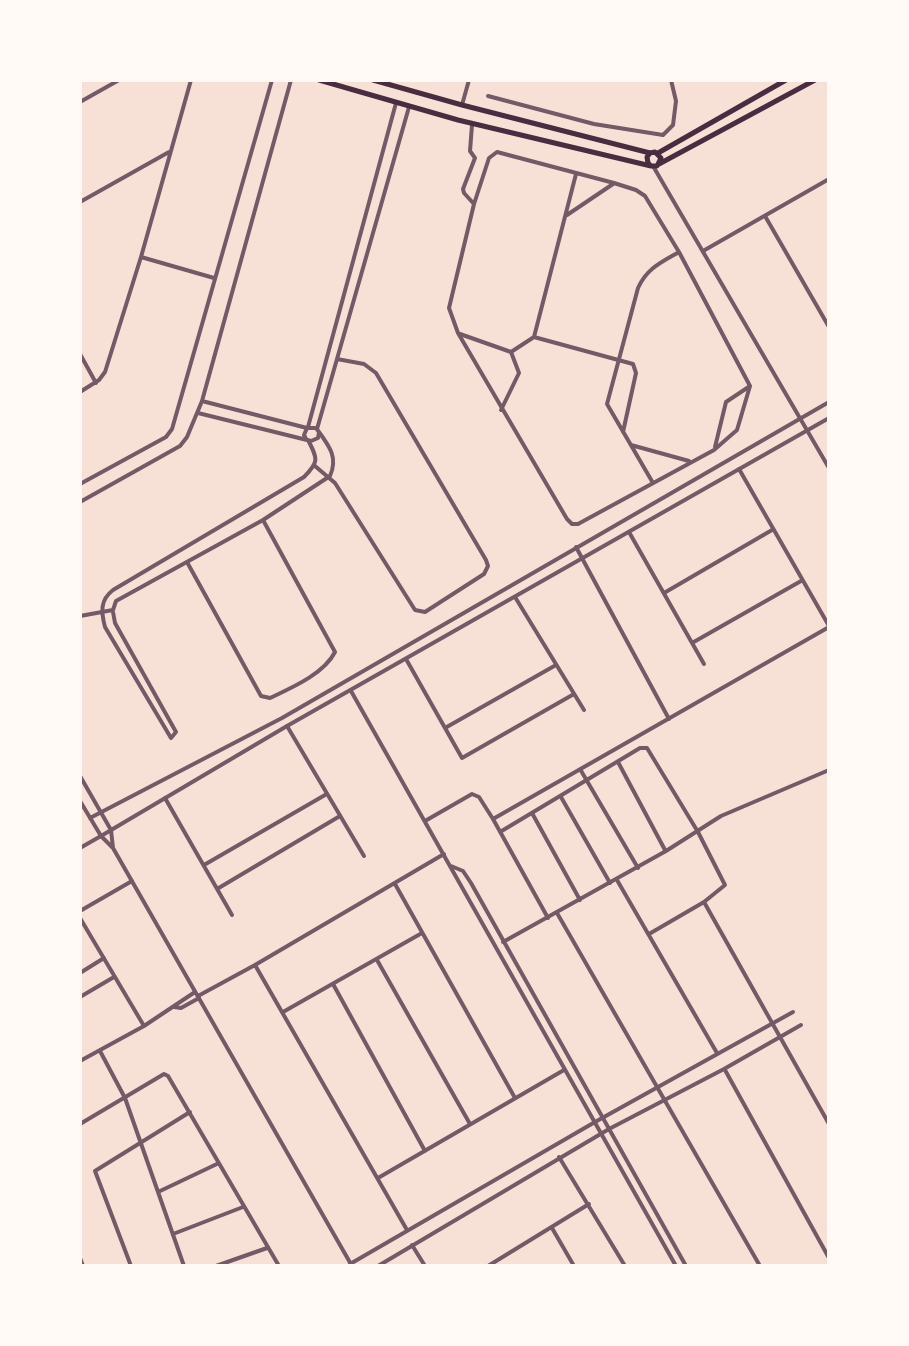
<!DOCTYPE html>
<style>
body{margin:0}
#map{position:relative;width:909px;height:1346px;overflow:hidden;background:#f7e1d7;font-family:"Open Sans",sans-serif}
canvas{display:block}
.frame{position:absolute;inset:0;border:82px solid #fffaf5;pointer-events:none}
</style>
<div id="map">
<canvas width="909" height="1346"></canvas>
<div class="frame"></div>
</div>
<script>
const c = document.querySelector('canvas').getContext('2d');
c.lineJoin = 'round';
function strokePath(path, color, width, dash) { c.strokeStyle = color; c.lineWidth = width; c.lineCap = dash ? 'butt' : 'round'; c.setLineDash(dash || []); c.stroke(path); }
strokePath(new Path2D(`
 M488,96l106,28 69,11 10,-10 3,-24 -5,-21
 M80,102l39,-22
 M462,105l7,-25
 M472,125l-2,26 5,7 -12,31 1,4 10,11
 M497,152l117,31 22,7 9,6 34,56 71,134 -13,44 -23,20 -136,74h-6l-5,-5 -109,-186 -9,-25 25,-104 15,-46z
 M653,166l176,302
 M80,202l89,-50
 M567,215l46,-31
 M765,216l64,111
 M703,251l126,-72
 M141,257l73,21
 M460,334l51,18 23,-15 42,-163
 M534,337l99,27 3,9 -13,59
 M80,354l16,29
 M80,392l19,-12 6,-8 36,-115 50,-177
 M202,401l105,27
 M501,410l18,-37 -8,-21
 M198,413l113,28 7,-3 1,-6 -3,-4h-9l-3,7 2,4
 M308,427l88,-324
 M317,429l92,-322
 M631,445l58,16
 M715,447l11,-45 24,-16
 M315,466l20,17 80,127 10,2 59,-38 4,-8 -2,-6 -110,-187 -12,-9 -27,-5
 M739,469l90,157
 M653,483l-46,-79 31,-116c9,-20 24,-26 41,-36
 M80,484l86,-47 6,-8 100,-349
 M80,502l100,-56 7,-9 15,-36 89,-321
 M629,532l75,132
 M576,547l93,172
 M187,562l74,134 9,2c21,-10 54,-24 65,-46l-72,-132
 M664,593l108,-63
 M515,597l69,113
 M113,610l3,-9 147,-81 67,-44c8,-18 0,-29 -11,-44
 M113,612l2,11 61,109 -5,6
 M80,616l33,-6
 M692,643l109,-62
 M406,659l56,99 112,-64
 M351,691l325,575
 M287,726l77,130
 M445,728l111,-63
 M171,738l-66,-111c-4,-15 -5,-27 8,-37l191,-113c15,-15 14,-18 4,-37
 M618,762l47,88
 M580,769l58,99
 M561,797l49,86
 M165,798l67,117
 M532,813l48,87
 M493,819l55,99
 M425,821l47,-27 7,3 14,22 336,-192
 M500,832l140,-84h7l51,84 27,53 -21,17 -55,32
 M80,848l21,-12
 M204,865l121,-70
 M451,866l12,5 8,12 215,383
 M617,880l100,173
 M395,884l120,214
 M217,889l123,-73
 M704,902l125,222
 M80,911l52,-30
 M557,913l203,353
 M80,918l64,108
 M503,942l163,-91 55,-35 108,-46
 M377,960l93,164
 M255,965l152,265
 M80,973l24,-15
 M333,984l92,167
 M198,996l57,-31 189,-111
 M80,997l34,-20
 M174,1007l7,1 18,-10
 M283,1012l139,-79
 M100,1051l25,47 59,168
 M80,1061l64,-35 51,-34
 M725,1070l104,188
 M80,1124l84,-50 4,2 111,190
 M559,1157l66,109
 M378,1178l186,-108
 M158,1192l61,-29
 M552,1228l22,38
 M173,1234l70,-27
 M412,1245l13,21
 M80,1258l3,8
 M350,1264l245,-142 198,-110
 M131,1266l-36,-95 95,-59
 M216,1266l51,-18
 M378,1266l231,-137 115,-60 77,-44
 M488,1266l101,-62`), '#755966', 4);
strokePath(new Path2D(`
 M80,776l31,54 2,18
 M80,801l21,35 12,12 239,418
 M90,818l192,-100 547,-316
 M101,836l186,-110 542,-308`), '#755966', 4);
strokePath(new Path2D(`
 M319,80l139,40 193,46
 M373,80l89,25 188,48 5,-1 6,6 -4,8h-6l-3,-3 -1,-6 3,-4
 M658,153l128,-73
 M659,164l156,-84`), '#4a2c40', 5);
</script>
